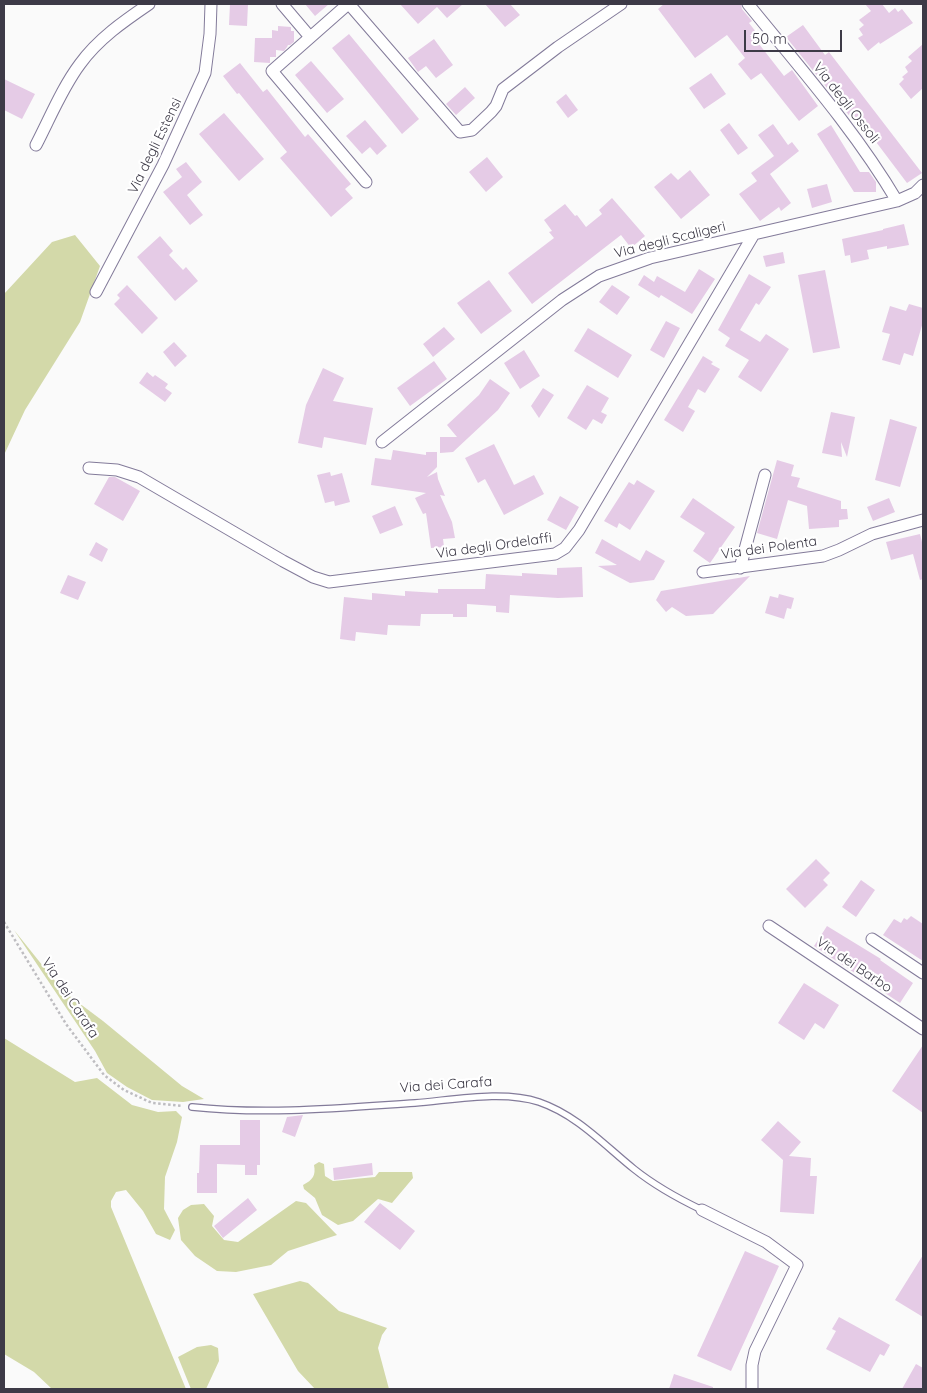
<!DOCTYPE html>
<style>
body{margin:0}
#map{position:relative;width:927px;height:1393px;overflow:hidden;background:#fafafa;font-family:Quicksand,sans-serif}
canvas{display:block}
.frame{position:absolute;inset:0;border:5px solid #3d3a47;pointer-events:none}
.scale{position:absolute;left:744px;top:30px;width:98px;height:22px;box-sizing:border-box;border:2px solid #3d3a47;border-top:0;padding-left:6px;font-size:15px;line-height:18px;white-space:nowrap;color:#3d3a47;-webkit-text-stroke:4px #fff;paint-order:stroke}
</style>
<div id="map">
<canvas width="927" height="1393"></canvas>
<div class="frame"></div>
<div class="scale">50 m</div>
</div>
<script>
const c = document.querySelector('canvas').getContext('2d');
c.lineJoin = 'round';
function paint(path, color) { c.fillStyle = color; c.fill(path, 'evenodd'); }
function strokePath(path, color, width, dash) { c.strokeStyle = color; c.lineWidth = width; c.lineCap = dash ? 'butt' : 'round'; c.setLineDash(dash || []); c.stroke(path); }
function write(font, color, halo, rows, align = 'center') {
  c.font = font + ' Quicksand,sans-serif'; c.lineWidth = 4.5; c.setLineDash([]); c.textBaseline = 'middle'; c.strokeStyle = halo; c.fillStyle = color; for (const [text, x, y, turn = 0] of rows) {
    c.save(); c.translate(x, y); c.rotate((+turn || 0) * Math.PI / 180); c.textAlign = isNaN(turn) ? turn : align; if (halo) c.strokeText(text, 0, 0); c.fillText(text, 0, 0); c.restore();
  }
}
paint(new Path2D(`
 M75,235l25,31 -20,56 -55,88 -21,45v-161l48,-52z
 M14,930l49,61 40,30 79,65 22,13 -21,3 -31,-2 -25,-13 -20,-14 -12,-22z
 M4,1038l71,44 22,-4 35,27 26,7 18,-1 6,6 -5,25 -12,35 -1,32 11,21 -5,10 -14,-6 -13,-23 -17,-21 -10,2 -5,9v6l75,182h-134l-18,-17 -30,-18z
 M319,1162l5,2 1,12 8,5 42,-4 4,-5h33l1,6 -21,25 -14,-4 -25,22 -15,4 -16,-10 -7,-17 -11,-9 -1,-4c10,-5 13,-10 11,-20z
 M296,1201l10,2 31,32 -49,16 -17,14 -35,7 -19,-1 -22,-15 -14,-16 -3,-22 5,-8 8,-5 13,-1 10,12 -2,10 12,14 14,2z
 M300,1281l8,2 31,28 48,17 -5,7 -4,13 11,41h-74l-17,-18 -45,-77z
 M211,1345l7,3 1,13 -13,28h-15l-13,-32 19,-10z`), '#d3d9a9');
paint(new Path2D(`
 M230,4h18l-1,22 -18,-1z
 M305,4h24l-14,12z
 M400,4h63l-16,14 -10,-11 -19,17z
 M485,4h25l10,11 -15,12z
 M664,4h77l1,5 10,12 -3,2 7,9 -4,3 32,41 8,-6 26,36 -19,15 -38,-48 -10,7 -13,-16 7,-6 -18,-23 -32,23 -37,-49z
 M865,4h17l7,9 6,-5 3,4 4,-3 11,14 -33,21 -1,-2 -11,9 -10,-13 5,-3 -4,-6 5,-4 -5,-5 12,-9z
 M803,25l22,30 4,-3 93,121 -15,10 -43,-57 -4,3 -74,-92z
 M278,26l13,1v4h3v11l-4,3h-2l-1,2 -3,4 -8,-1v7h-6v6l-16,-1 1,-24h17v-8l6,1z
 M349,34l70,85 -17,15 -70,-86z
 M434,39l19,26 -17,13 -10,-12 -8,6 -10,-14z
 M923,44v44l-12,11 -12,-15 5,-5 -2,-2 6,-5 -3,-5 7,-6 -4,-4z
 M311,61l33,38 -17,14 -32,-38z
 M240,63l23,29 4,-3 38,48 3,-3 43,50 -6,5 8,9 -22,19 -51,-59 7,-6 -48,-59 -2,1 -14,-18z
 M711,73l15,21 -22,15 -15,-21z
 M4,79l31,15 -13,25 -18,-9z
 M465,87l10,11 -19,17 -10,-11z
 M566,94l12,16 -10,8 -12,-16z
 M224,113l40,46 -25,22 -40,-47z
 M365,120l22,26 -10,9 -7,-8 -8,7 -16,-18z
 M729,123l19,25 -10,7 -18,-25z
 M773,124l15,21 4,-3 7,9 -29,23 21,29 -10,8 -2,-4 -19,14 -21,-27 18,-13 -6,-8 23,-17 -16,-21z
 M831,125l29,47h9l7,10v10h-22l-37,-58z
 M487,157l16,20 -17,15 -17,-20z
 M186,162l16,20 -15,13 16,20 -13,10 -27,-33 19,-15 -6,-8z
 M690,170l20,25 -29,24 -27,-32 17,-14 7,7z
 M827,184l5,18 -20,6 -5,-19z
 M612,198l33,38 -14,12 -10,-13 -89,69 -24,-31 46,-35 -5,-6 3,-1 -8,-11 21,-16 10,12 2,-1 9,12 16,-13 -3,-4z
 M904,224l5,21 -22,4v-3l-20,4 2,9 -18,4 -1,-8 -5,1 -3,-17 41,-9v-1z
 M160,236l13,15 -4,4 14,15 3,-3 12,14 -23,20 -38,-44z
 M783,252l2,11 -19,4 -3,-11z
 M699,269l16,10 -23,35 -31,-19 -2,3 -21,-13 6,-10 10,7 3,-6 28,16z
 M825,270l15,78 -27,5 -15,-78z
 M749,274l22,13 -12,18 -3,-2 -16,27 20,12 6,-8 23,15 -28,43 -23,-15 11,-17 -24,-14 5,-8 -12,-8z
 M489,280l23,31 -31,23 -24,-31z
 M127,285l31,33 -16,16 -28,-30 6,-6 -3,-3z
 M612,285l18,12 -13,18 -18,-13z
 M909,304l14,4v14l-10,34 -9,-3 -4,12 -18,-5 8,-26 -8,-2 8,-26 16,5z
 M666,321l14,7 -16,30 -14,-8z
 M444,327l11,12 -22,18 -10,-13z
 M588,328l44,27 -14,23 -44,-27z
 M174,342l13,14 -12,11 -12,-15z
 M524,350l16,26 -20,13 -16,-26z
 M703,356l10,6 -2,2 9,5 -15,24 -7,-4 -10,18 7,4 -12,21 -19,-12z
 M434,361l13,18 -37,27 -13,-18z
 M323,368l21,10 -11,23 40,7 -7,37 -42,-8 -2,11 -24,-5 8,-38z
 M147,372l6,5 2,-2 13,9 -3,4 7,5 -7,9 -26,-19z
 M490,379l20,14 -12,17 -45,42 -13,1v-16h17l-10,-12 32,-30z
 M587,385l22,13 -8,14 6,3 -5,9 -9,-5 -7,11 -19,-12z
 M543,388l11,7 -15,23 -8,-12z
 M831,412l24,5 -8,40 -6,-15 1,15 -20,-4z
 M890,419l27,8 -17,60 -25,-7z
 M494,444l20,41 20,-10 10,19 -40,21 -19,-36 -7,4 -13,-25z
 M393,450l33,5v-3h11v15l-10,10 10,-5 1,7 7,17 -5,-1 12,27 3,16 -12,1 1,8 -13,1 -5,-35 -3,1 -8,-16 11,-5 -55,-8 4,-27 16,2z
 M777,460l17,5 -3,11 9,2 -3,9 44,14v8h6l1,10 -9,1v7l-30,2 -2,-23 -19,-6 -11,39 -20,-6z
 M330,472l1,4 11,-3 8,29 -15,4 -1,-5 -9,2 -8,-28z
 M109,477h6l25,14 -17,30 -29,-17z
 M637,480l18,11 -25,39 -11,-7 -2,5 -13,-7 25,-39 5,3z
 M560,496l19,11 -13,23 -19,-10z
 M693,498l42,29 -25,36 -17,-12 12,-18 -25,-16z
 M889,498l6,14 -22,9 -6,-14z
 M395,506l8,19 -23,9 -8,-18z
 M920,534l3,12v33l-3,1 -7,-26 -22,6 -5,-18z
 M602,539l38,22 6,-11 19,11 -11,19 -24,3 -32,-17 19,-1 -22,-12z
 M96,542l12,7 -6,13 -13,-7z
 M582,567l1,30 -25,1 -48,-3 -1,18 -13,-1v-6l-29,-2v13h-14v-3h-32l-1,12 -32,-1 -1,10 -31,-3 -1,9 -15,-2 4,-42 28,3v-7l33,3v-5l33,2v-4h47l1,-15 36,2v-3l35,2v-7z
 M68,575l18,7 -8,18 -18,-7z
 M750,576l-37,38 -27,2 -14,-9 -6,5 -10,-12 5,-9z
 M779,594l15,4 -3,11 -4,-1 -3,11 -19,-6 5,-17 8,2z
 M816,859l14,14 -7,7 5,5 -23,23 -19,-19z
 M861,880l14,10 -19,27 -14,-10z
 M911,916l12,8v37l-40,-26 11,-16 7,4 3,-5 3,2z
 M827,926l54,33 -1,1 33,23 -13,20 -86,-57z
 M804,983l35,22 -15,24 -9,-6 -11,17 -26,-17z
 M923,1045v68l-31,-22z
 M303,1115l-8,22 -13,-5 5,-15z
 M240,1120h20v45h-3v10h-12v-10l-28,-1v29h-20v-20h2l1,-28h40z
 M778,1121l23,21 -12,14 22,2 -1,18h7l-3,38 -34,-2 3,-52 -22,-20z
 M372,1163l1,12 -39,5 -1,-12z
 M248,1198l9,12 -34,28 -9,-12z
 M380,1203l35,28 -15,19 -36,-28z
 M745,1251l34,15 -48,105 -34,-15z
 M923,1255v62l-28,-17z
 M839,1317l51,28 -6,11 -4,-2 -10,18 -44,-23 10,-18 -4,-2z
 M916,1364l7,4v21h-21z
 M674,1374l39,13v2h-44z`), '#e5cbe6');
const lane = new Path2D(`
 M192,1107c75,8 149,1 223,-4 38,-3 88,-13 124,-1 38,13 65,43 95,67 20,16 45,30 68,41`);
const street = new Path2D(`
 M282,4l28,33
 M348,4l-76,67 94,111
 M349,4l111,128 12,-2 19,-18 5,-6 7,-17 55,-42 63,-43
 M748,4c52,64 107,126 149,197
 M36,145c14,-27 26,-57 44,-81 18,-25 44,-43 69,-60
 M96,292l67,-127 42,-92 5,-39 1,-30
 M382,442l180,-142 37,-24 51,-18 247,-57 18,-8 8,-8
 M89,468l28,2 22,7 144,84 30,16 16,5 226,-28 10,-6 14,-18 175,-296
 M740,568l25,-93
 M703,572l120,-16 16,-6 33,-16 51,-14
 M769,926l154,103
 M872,939l51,34
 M702,1210l64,32 31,23 -42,86 -3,14v24`);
strokePath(lane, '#837b9a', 8);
strokePath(street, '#837b9a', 13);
strokePath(new Path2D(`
 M4,922l62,102 38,51 20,15 28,13 31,3`), '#bebdc1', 2.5, [2.5, 2.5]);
strokePath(lane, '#fff', 5.5);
strokePath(street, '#fff', 11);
write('14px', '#3d3a47', '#fff', [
 ["Via degli Ossoli",846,103,52],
 ["Via degli Estensi",155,146,-64],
 ["Via degli Scaligeri",670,240,-14],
 ["Via degli Ordelaffi",494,546,-8],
 ["Via dei Polenta",769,548,-8],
 ["Via dei Barbo",854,965,34],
 ["Via dei Carafa",70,998,57],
 ["Via dei Carafa",446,1085,-4]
]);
</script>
